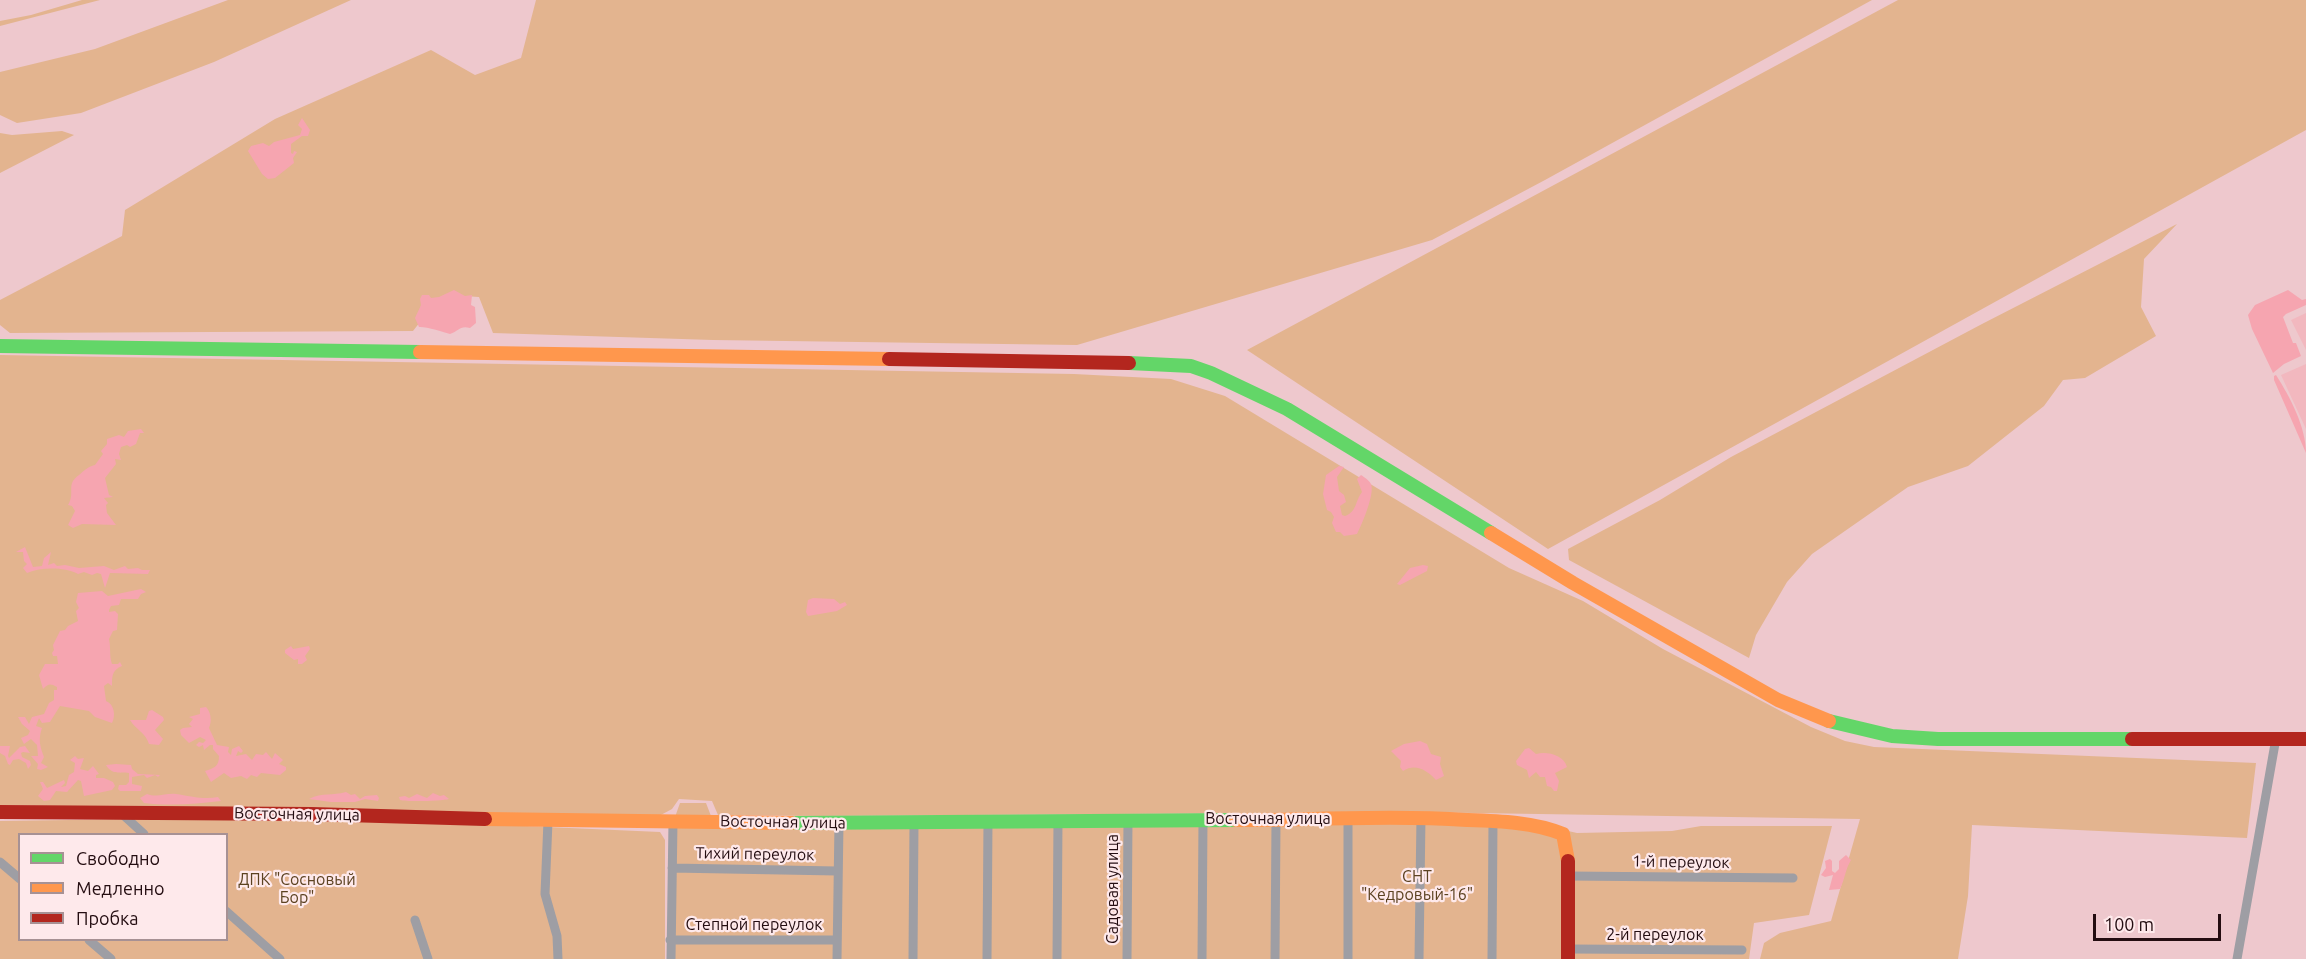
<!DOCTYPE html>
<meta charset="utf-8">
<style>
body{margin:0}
#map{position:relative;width:2306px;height:959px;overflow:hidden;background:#eec8cd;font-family:Ubuntu,sans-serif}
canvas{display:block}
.legend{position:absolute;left:18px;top:833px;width:210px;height:108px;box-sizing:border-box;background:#fee9eb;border:2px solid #a79194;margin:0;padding:8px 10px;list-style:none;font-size:18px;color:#240d11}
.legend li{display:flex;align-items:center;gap:12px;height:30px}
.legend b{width:30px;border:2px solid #a79194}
.scale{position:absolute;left:2093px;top:914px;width:128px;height:27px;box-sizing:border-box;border:3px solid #240d11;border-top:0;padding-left:8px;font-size:18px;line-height:21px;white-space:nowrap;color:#240d11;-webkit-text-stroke:4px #fee9eb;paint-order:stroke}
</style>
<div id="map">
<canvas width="2306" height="959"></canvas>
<ul class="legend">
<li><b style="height:8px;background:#63d668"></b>Свободно</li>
<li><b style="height:8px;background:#ff974d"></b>Медленно</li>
<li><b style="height:8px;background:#b3261e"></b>Пробка</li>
</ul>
<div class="scale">100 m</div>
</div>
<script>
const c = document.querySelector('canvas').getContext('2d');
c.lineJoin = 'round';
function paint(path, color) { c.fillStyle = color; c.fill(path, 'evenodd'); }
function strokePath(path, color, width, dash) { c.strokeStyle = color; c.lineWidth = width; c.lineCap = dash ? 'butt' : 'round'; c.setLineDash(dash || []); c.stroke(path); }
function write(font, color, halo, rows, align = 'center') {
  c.font = font + ' Ubuntu,sans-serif'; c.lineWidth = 4.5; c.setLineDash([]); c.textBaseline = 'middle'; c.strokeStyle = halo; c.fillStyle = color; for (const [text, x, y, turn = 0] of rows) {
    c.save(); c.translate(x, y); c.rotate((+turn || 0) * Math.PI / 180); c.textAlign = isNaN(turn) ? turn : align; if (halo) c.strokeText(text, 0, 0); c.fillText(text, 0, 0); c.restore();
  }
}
paint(new Path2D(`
 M2306,313v37l-15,-30z
 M2306,364v65l-25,-54z`), '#f2b8bf');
paint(new Path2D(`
 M82,0h18l-100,26v-5l31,-6z
 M228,0h123l-137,62 -133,51 -64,10 -17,-8v-43l95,-23z
 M536,0h1336l-327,180 -113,60 -355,105 -364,-5 -220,-7 -14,-36c-38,-4 -44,6 -66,34l-403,2 -10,-8v-25l122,-64 3,-26 150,-91 156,-69 44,25 46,-17z
 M1898,0h408v130l-758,419 -301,-199z
 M62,131l12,4 -74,38v-40l12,2z
 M2177,224l-33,35 -3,48 15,29 -71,42 -22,2 -19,26 -76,60 -60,21 -96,67 -25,28 -31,53 -7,23 -180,-98 -1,-11 92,-49 71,-43 251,-133z
 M0,355l1074,19 97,5 54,17 284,172 74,33 80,48 148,78 34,14 29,6 382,16 -9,75 -275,-13 -4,71 -10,63h-198l4,-16 16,-10 51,-12 29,-102 -450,-7 -592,4 -100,-1 -6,-14 -33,-2 -7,10 -13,7 -99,1 -560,-12z
 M680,803h26l5,13 200,3 595,-2 71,16 95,-2 29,-5h131l-23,89 -55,8 -5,36h-1075l1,-142z
 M140,819l294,3 226,10 5,8v119h-665v-138zM20,834h206v106h-206z`), '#e3b48f');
paint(new Path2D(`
 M302,118l8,12 -2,6h-6l-11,8v9l2,1 1,-3 3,1 -4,6 1,5 -19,15 -7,1 -6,-5 -14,-23 3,-5 12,-3 6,3 5,-4 26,-7 2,-6 -4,-4z
 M454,290l11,6 7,-1 -1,10 4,2 1,16 -6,5c-10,-3 -11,3 -20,6 -6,-2 -26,-8 -31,-7l-4,-9 6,-13 -1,-6 2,-4h7l2,3 8,-1z
 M2288,290l14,10 4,-1v6l-20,9 -3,3 10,26h3l5,13 -17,8 -11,9 -21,-44 -4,-14 7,-10z
 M2276,375c14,22 30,52 30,78l-32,-73v-4z
 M141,429l3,4h-4l-4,11 -6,3 -3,-2 -6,2 -2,7 2,6 -6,-1 1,5 -11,14 4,17 4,2 -9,1 4,5 -2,2 1,8 9,12 -34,-1 -9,4 -5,-3 7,-14 -3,-5 -4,-1c8,-13 -3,-20 11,-30 6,-5 8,-8 16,-10l8,-11 -2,-3 6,-7v-5l12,-4 5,2 4,-6z
 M1339,466l5,1 -7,10 2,14 5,4 2,7 -6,4 2,9 3,1c12,-4 10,-15 17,-24l-5,-13 4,-4c3,2 8,5 10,9 4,10 -9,40 -14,50l-13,2 -4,-4h-4l-4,-9 2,-6 -3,-5 -4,-2 -4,-16 3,-19z
 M25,547l8,20 9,-1 2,-8 7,-6 -3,13 6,-2 3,3 8,-1 14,3 25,-2 10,4 11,-4 3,3 10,-1 4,2h8l-2,4 -38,-1 -5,15 -4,-14 -4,-1 -5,2 -8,-3 -6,2c-14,-7 -36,-7 -51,-1l-4,-5 4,-4 -3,-3 -1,-9h-7z
 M1423,565l5,1 -1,5 -27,14 -3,-1 13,-16z
 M141,589l5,3 -5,2 -3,5h-17l-2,6 -8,1 -2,4v2l6,-1 3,3 -1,16 -4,1 -4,8c2,9 0,16 3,25h6l2,-2 2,4c-10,4 -10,10 -10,20l-4,-3 -4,3 2,15c8,3 10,14 6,22l-17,-6 -6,-6 -29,-5 -10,16 -8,1 -3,-5 -3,8 6,2c-4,11 -2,19 2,29l-3,6 7,4 -7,3 -4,-1 1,-5 -7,-8h7l-1,-11 -6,-6 -7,5 -3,-6 7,-3 2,-4 -8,-7 -4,-7h7l4,7 3,-7 12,-3 5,-11 5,-3v-10h3v-3c-7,-4 -9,-3 -14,2l-4,-14 6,-11h13l-1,-8h-4l-1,-3 2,-3 -1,-5 7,-14 5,-1 3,-4 10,-5 -2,-10 3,-3 -3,-6 2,-9 24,-2 6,5z
 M813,598l21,1 6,5 5,-2 2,3 -10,6 -29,5 -2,-4 2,-12z
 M291,646l2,3 16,-3 1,3 -5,7 2,4 -5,4h-4v-5l-4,1 -9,-7v-3z
 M206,707c5,5 6,14 3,21l8,17 12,2 -1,5 3,3 1,-6 7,-3 4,5 -2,2 -3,-2 -2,5 10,-2 6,6 4,-6 7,1 3,-3 6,7 3,-6 8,7 -4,4 7,3v3l-6,5 -19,-2 -4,4 -6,-2 -4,4 -6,-3 -10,2 -7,-5 -13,9 -6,-11c9,-3 14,-4 14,-15l-6,-7v-4h-3l-6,5 -1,-5 -4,2 -3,-2 3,-3 4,1 3,-3 -6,-3 -11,6 -8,-8 -1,-5 3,-2 9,-1 -3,-3 4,-5 -4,-2 11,-3v-6z
 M152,710l11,7 1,3 -9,10 8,9 -4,6 -10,-1c-4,-12 -13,-14 -19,-24h16l3,-9z
 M1420,741l7,3 4,10 10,3 -1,7 4,12 -8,4c-9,-10 -21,-17 -33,-9l-3,-4 1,-6 -10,-10 13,-7z
 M0,746h10l-2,10 1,2 11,-11 5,-1 5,7 -7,-1 -2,1 1,4 8,4 1,4 -3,4 -2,-6 -7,-4 -6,1 -3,5 -2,-1 -3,-8 -5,-3z
 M1529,748l7,6c11,-3 28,1 31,13l-12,6 4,8 -2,10h-3l-3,-4 -4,-1 -2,-9h-5l-4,-5 -7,6 -2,-8 -10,-5 -1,-4 9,-12z
 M75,756l3,3 6,-1 -4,11 8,2 5,-5 6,8 -3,1v3h8l9,4 2,4 -3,4 -28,6 -3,-15 -3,-1 -11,12 -11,-1 -6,9 -6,1 -6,-5 5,-7 -3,-7h3l4,6 17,-8 1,3 -4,4 5,-1 3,-11 5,-3 1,-9 -5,-3z
 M116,764l15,1 1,4 6,5 22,1 -2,2 -3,-2 -8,3 -3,-3 -12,2v7l10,2 -1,5h-21l-2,-2 1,-4h7l3,-3v-9c-10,-1 -17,2 -23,-8z
 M346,792l5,3 4,-1 5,5 5,-3 12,-1 2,3 -1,3 -13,-2 -10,3h-24l-22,-3c14,-7 23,-3 37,-7z
 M433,793l7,3 4,-1 5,4c-6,2 -42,3 -49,1l-1,-3 6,-1 4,2 8,-4 10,4z
 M147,794c10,4 19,-1 29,0 13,2 29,6 42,3l3,4c-24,3 -52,5 -77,2l-4,-5z
 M1846,855l5,5c-6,10 -6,19 -11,29l-11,1 4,-15 -8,2 -4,-2 5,-7 -1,-7 5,-2 2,2v10l3,2 4,-4v-8z`), '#f6a5b0');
strokePath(new Path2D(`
 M121,813l23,21
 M548,821l-3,73 12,42 1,23
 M0,862l20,17
 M672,868l165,3
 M1568,876l225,2
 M226,911l54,48
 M415,920l13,39
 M89,940l22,19
 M670,940h167
 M1568,949l174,1
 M671,959l2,-138
 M837,959l2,-136
 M913,959l1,-137
 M987,959l1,-139
 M1057,959l1,-139
 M1127,959l1,-140
 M1202,959l1,-140
 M1275,959l1,-139
 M1348,959v-140
 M1419,959l2,-142
 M1492,959l1,-138
 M2237,959l39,-221`), '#9e9ea4', 9);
strokePath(new Path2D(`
 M0,346l420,6
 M1129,363l62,3 20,7 76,36 204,124
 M1829,721l63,15 46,3h194
 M792,823l444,-3`), '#63d668', 14);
strokePath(new Path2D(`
 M420,352l469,7
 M1491,533l82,50 205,117 51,21
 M485,819l307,4
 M1236,820c77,0 154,-5 231,0 32,1 67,2 96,14l5,27`), '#ff974d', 14);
strokePath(new Path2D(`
 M889,359l240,4
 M2132,739h174
 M0,812l311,2 174,5
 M1568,861v98`), '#b3261e', 14);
write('16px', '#240d11', '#fee9eb', [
 ["Восточная улица",297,814,1],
 ["Восточная улица",1268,819],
 ["Восточная улица",783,822,1],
 ["Тихий переулок",755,854,1],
 ["1-й переулок",1681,862,1],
 ["Садовая улица",1113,889,-90],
 ["Степной переулок",754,925],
 ["2-й переулок",1655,935]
]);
write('16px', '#5c4221', '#fee9eb', [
 ["СНТ",1417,877],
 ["\"Кедровый-16\"",1417,895],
 ["ДПК \"Сосновый",297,880],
 ["Бор\"",297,898]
]);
</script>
